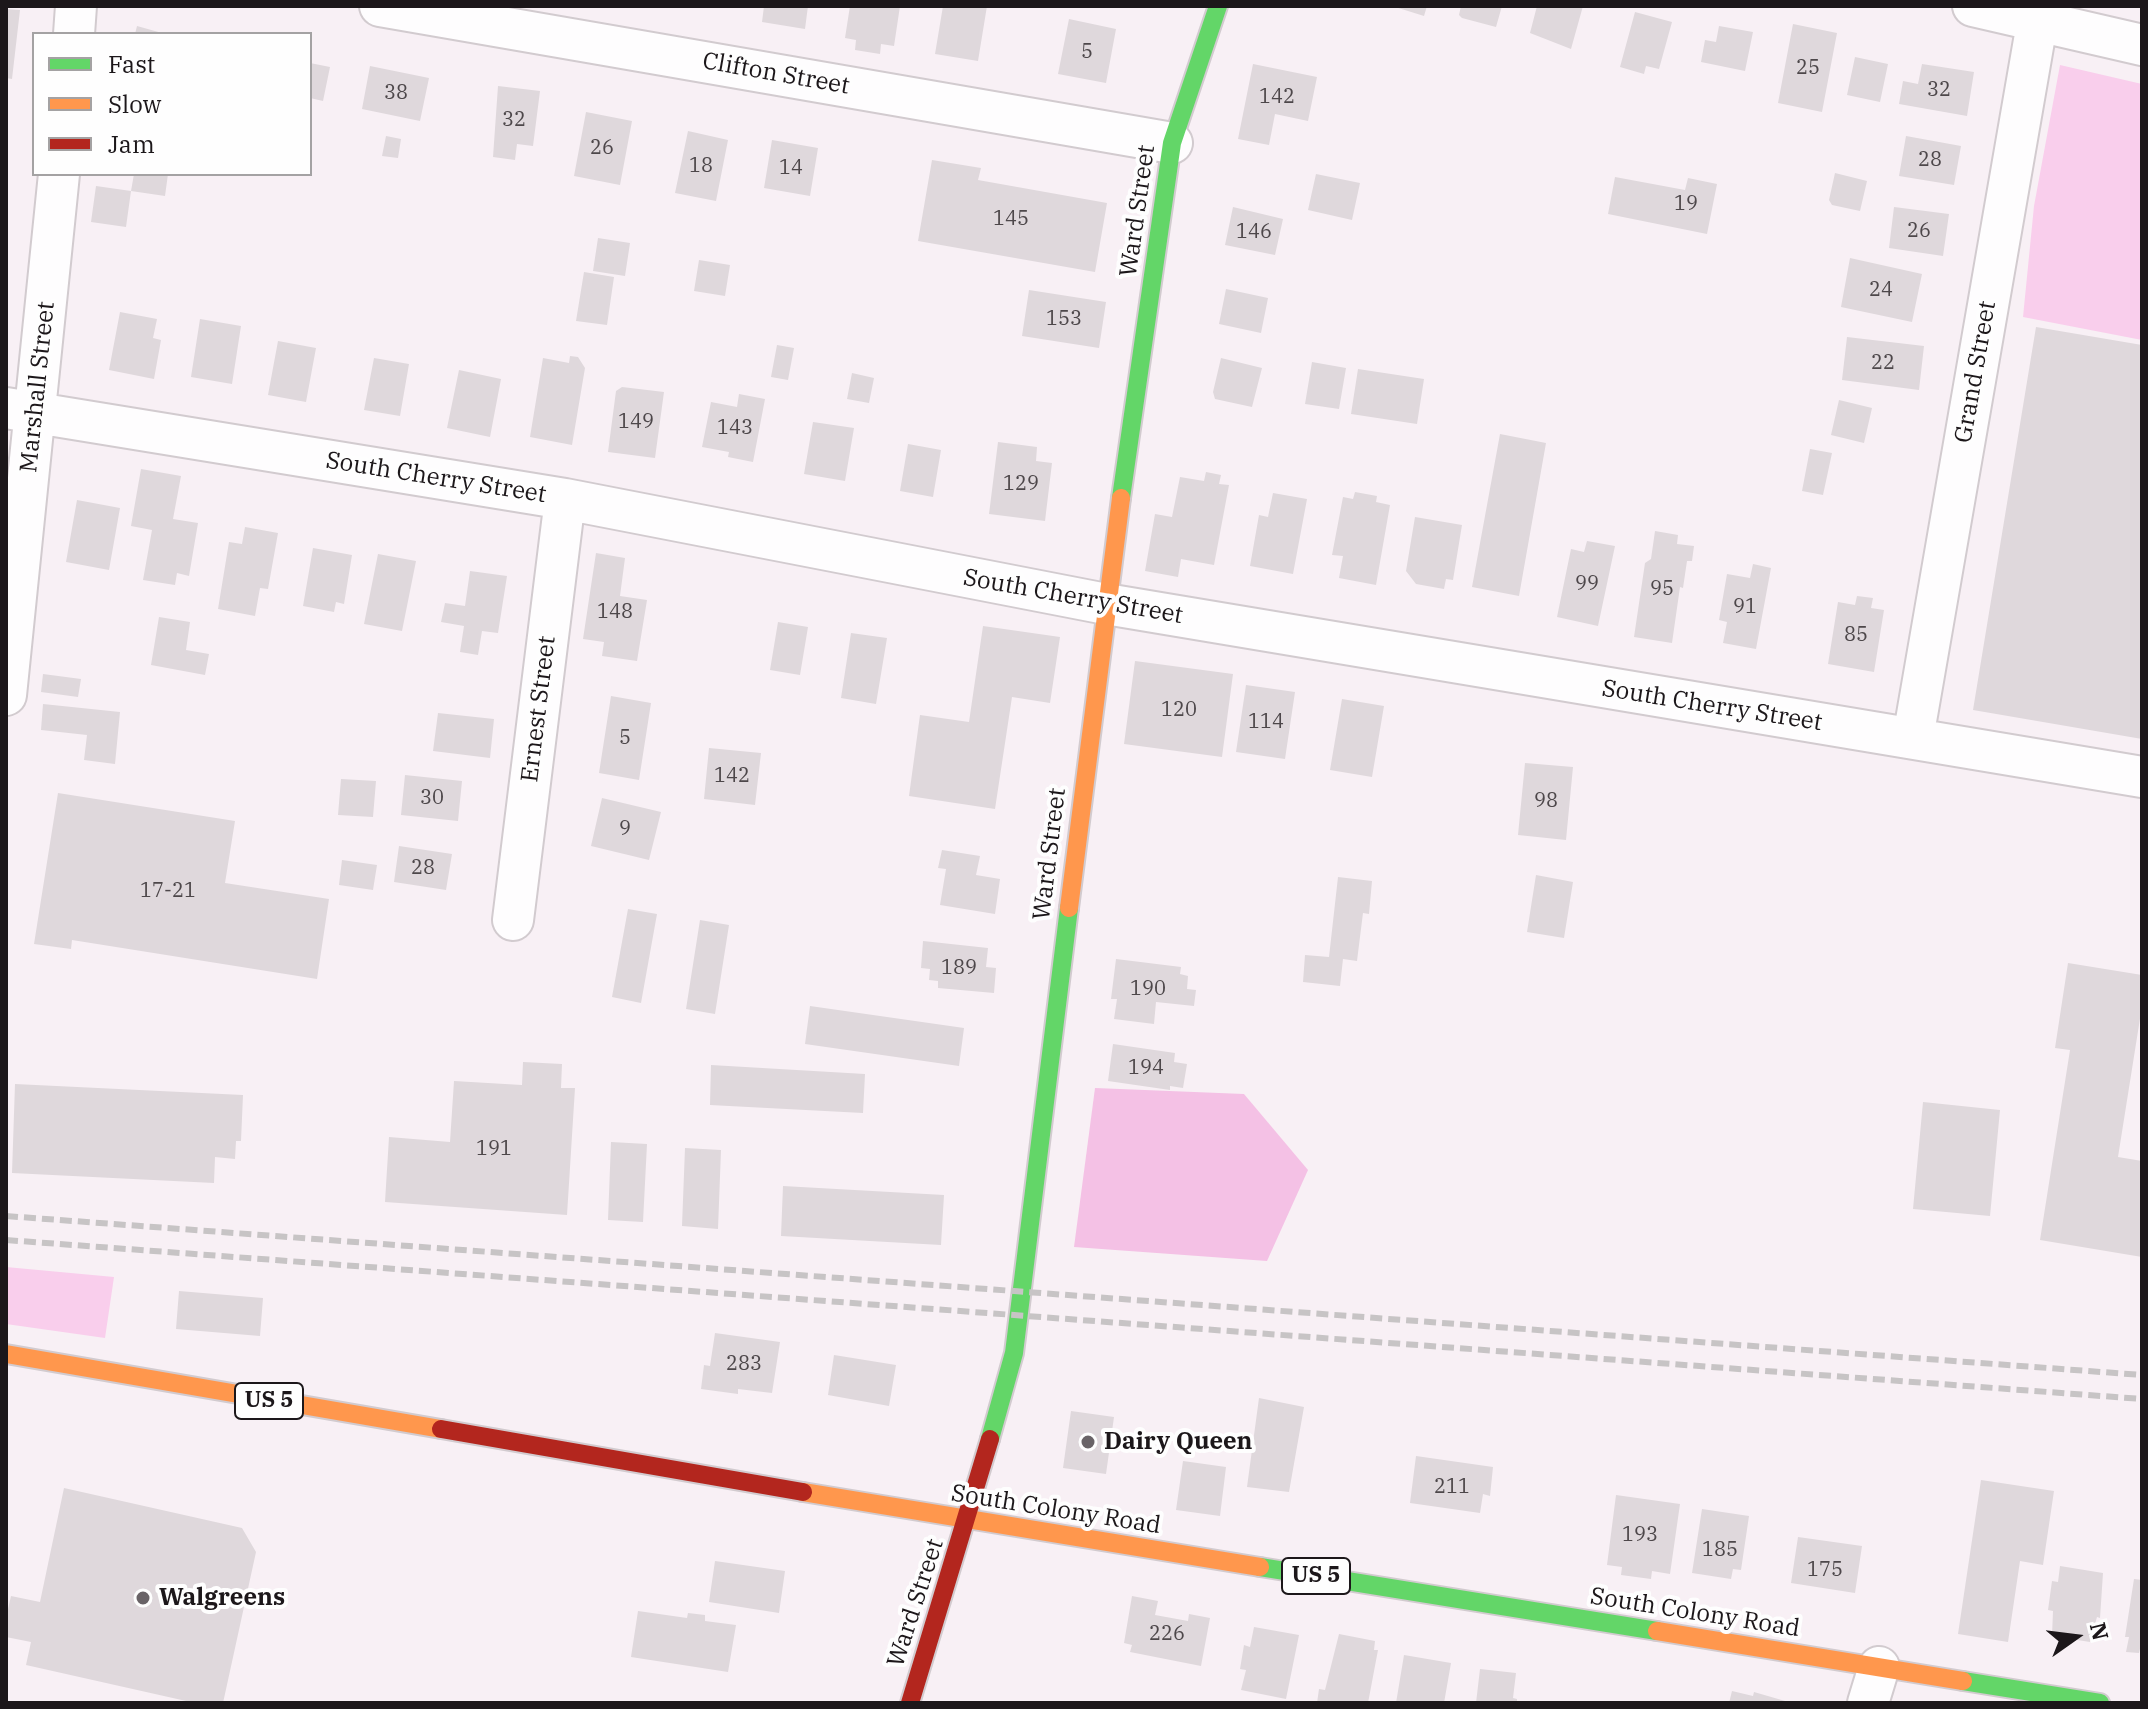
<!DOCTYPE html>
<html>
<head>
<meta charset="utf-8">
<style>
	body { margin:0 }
	#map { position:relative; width:2148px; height:1709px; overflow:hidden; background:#f8f0f5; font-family:"IBM Plex Serif",serif }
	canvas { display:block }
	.frame { position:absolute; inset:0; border:8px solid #1c171a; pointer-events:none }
	.legend { position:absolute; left:32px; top:32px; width:280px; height:144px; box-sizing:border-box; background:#fefefe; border:2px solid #a4a2a3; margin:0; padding:10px 14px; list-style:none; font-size:24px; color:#1c171a }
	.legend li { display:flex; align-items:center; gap:16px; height:40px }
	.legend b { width:40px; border:2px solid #a4a2a3 }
	.north { position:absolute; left:2036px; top:1597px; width:80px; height:80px; -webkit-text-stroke:6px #fefefe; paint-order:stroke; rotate:76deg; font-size:22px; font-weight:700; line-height:32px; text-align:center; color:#1c171a }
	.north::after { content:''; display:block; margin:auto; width:28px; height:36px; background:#1c171a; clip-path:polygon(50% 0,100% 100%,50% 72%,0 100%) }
</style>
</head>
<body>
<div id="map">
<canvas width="2148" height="1709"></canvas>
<div class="frame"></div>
<ul class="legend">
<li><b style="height:10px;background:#63d668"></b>Fast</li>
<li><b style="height:10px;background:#ff974d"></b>Slow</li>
<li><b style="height:10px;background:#b3261e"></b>Jam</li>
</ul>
<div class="north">N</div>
</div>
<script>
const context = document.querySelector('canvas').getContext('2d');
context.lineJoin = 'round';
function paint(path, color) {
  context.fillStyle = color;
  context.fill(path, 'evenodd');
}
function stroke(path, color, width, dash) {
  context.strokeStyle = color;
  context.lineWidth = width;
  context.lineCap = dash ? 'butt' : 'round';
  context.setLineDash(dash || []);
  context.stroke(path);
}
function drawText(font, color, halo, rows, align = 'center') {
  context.font = font + ' "IBM Plex Serif",serif';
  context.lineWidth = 8;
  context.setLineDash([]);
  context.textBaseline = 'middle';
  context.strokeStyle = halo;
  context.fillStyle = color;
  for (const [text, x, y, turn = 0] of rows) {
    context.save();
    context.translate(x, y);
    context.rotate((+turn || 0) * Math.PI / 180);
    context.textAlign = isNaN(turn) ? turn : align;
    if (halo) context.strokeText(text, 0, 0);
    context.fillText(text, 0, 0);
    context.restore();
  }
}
paint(new Path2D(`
	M2060,65L2142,84V340L2023,317L2034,206Z
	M6,1267L114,1277L105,1338L6,1324Z`), '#f9ceec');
paint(new Path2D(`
	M1095,1088L1244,1094L1308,1170L1267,1261L1074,1247Z`), '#f4c1e5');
paint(new Path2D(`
	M764,6H808L805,29L762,22Z
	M850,6H900L894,46L881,44L880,54L855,50L856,40L845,38Z
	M943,6H987L978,61L935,54Z
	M1392,6H1427L1424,16Z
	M1461,6H1502L1496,27L1462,18L1459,15Z
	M1537,6H1583L1571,49L1530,33Z
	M6,9L20,10L12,79L6,78Z
	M1635,12L1672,22L1659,69L1646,66L1644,74L1620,67Z
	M1069,19L1116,29L1106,83L1058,74Z
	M1793,24L1837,33L1822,112L1778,103Z
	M137,26L162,33V34H135Z
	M1719,26L1753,32L1745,71L1701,62L1705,40L1716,42Z
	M1855,57L1888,64L1880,102L1847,95Z
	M310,63L330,67L323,101L310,98Z
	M1253,64L1317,77L1308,121L1275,114L1269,145L1238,139Z
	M1922,64L1974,72L1967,116L1899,104L1903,81L1918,84Z
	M370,66L429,78L420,121L362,109Z
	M498,86L540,91L533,146L517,144L515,160L493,157Z
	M586,112L632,121L620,185L574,176Z
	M688,131L728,140L716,201L675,193Z
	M386,136L401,139L398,158L382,156Z
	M1906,136L1961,146L1954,185L1899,176Z
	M772,140L818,148L810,196L764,188Z
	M932,160L981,168L978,180L1107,203L1095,272L918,241Z
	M1835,173L1867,181L1860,211L1832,205L1829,200Z
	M134,174H168L165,196L131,191Z
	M1316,174L1360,183L1352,220L1308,210Z
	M1615,177L1685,190L1688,178L1717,184L1707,234L1608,214Z
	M96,186L131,191L126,227L91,222Z
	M1233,207L1283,219L1275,255L1225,245Z
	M1894,207L1949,214L1943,256L1889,248Z
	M598,238L630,243L625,276L593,271Z
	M1850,258L1922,274L1912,322L1841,307Z
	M699,260L730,265L725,296L694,291Z
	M584,272L614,277L607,325L576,321Z
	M1226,289L1268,298L1261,333L1219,324Z
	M1029,290L1106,302L1099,348L1022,336Z
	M120,312L157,319L153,338L161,340L154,379L109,370Z
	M200,319L241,326L232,384L191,377Z
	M2036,327L2142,345V739L1973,710Z
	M1847,337L1924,346L1919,390L1842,380Z
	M278,341L316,348L306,402L268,395Z
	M777,345L794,348L788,380L771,377Z
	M570,356L578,357L585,368L572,445L530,437L543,358L569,363Z
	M374,358L409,364L400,416L364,410Z
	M1221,358L1262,368L1252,407L1215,399L1213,392Z
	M1312,362L1346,368L1339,409L1305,404Z
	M1358,369L1424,379L1417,424L1351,414Z
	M459,370L501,379L490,437L447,428Z
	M852,373L874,378L869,403L847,399Z
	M622,387L664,392L655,458L608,452L616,391Z
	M739,394L765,399L753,462L728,457L729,452L702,447L711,402L737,407Z
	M1839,400L1872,408L1864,443L1831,435Z
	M813,422L854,428L845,481L804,474Z
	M1500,434L1546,443L1519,596L1472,587Z
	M998,442L1037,447L1036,461L1052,463L1045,521L989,514Z
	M908,444L941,450L933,497L900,491Z
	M1810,449L1832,453L1823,495L1802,491Z
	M141,469L181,476L173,519L198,523L189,576L177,573L175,585L143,580L152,530L131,526Z
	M1206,472L1221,475L1219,484L1229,485L1214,565L1181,559L1178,577L1145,571L1155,514L1172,517L1180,477L1204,481Z
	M1355,492L1377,496L1376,502L1390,505L1376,585L1339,578L1343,556L1332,555L1343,497L1353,499Z
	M1273,493L1307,499L1293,574L1250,566L1259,515L1268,517Z
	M77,500L120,508L109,570L66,562Z
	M1415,517L1462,525L1453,580L1446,579L1444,589L1416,584L1406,571Z
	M245,527L278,533L268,589L260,588L255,616L218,609L229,542L242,544Z
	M1655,531L1678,535L1677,544L1694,546L1692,561H1687L1683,588L1680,587L1672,643L1634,637L1645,563L1651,559Z
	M1587,541L1615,546L1598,626L1557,617L1571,549L1584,552Z
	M313,548L352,555L344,604L336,602L334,612L303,606Z
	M596,553L625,558L620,596L647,600L637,661L602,656L604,642L583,639Z
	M378,554L416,561L402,631L364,624Z
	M1753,564L1771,568L1756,649L1723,643L1727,622L1719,620L1727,574L1750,578Z
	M470,571L507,576L498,633L482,631L478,655L460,652L464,626L441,622L445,603L465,606Z
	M1857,596L1873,598L1871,608L1884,610L1874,672L1828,664L1838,602L1855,605Z
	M159,617L190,622L186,650L209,654L205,675L151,665Z
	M778,622L808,627L800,675L770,670Z
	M983,626L1060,637L1050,703L1012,697L995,809L909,796L920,715L969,722Z
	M851,633L887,638L876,704L841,698Z
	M1135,661L1233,674L1222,757L1124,744Z
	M43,674L81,679L78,697L41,692Z
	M1246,685L1295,692L1285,759L1236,752Z
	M611,696L651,703L639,780L599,773Z
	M1342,699L1384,706L1372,777L1330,770Z
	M43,704L120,712L115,764L84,760L87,735L41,730Z
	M438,713L494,719L490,758L433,751Z
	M709,748L761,753L755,805L704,799Z
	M1525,763L1573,767L1566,840L1518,835Z
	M405,775L462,781L458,821L401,815Z
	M341,779L376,781L373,817L338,815Z
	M58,793L235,821L225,883L329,899L317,979L72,940L71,949L34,944Z
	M602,798L661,812L649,860L591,846Z
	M399,846L452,854L446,890L394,882Z
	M942,850L980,856L976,875L1000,879L995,914L940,905L946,869L938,868Z
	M342,860L377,865L373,890L339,885Z
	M1536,875L1573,882L1564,938L1527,932Z
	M1338,877L1372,881L1369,914L1363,913L1357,961L1343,959L1340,986L1303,982L1305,955L1329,957Z
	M628,909L657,914L641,1003L612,997Z
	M700,920L729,925L715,1014L686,1009Z
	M923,941L988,948L986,967L996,968L994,993L938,988V981L929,980L930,969L921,968Z
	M1116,959L1181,967L1180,974L1188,976L1187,989L1196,990L1194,1006L1156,1002L1154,1024L1114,1019L1117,999H1111Z
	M2068,963L2142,975V1006L2118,1157L2142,1161V1257L2040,1240L2070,1050L2055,1048Z
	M810,1006L964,1028L959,1066L805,1044Z
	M1113,1044L1175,1053L1174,1062L1187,1064L1183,1088L1170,1086V1090L1108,1081Z
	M523,1062L562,1064L561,1088H575L567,1215L385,1202L389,1137L450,1142L454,1081L522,1085Z
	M711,1065L865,1074L863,1113L710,1105Z
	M15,1084L243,1095L241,1141H236L235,1159L215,1157L214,1183L12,1173Z
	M1923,1102L2000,1110L1990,1216L1913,1209Z
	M611,1142L647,1144L643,1222L608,1220Z
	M685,1148L721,1150L718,1229L682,1226Z
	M783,1186L944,1195L941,1245L781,1236Z
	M179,1291L263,1298L260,1336L176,1329Z
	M715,1333L780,1342L772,1393L738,1389V1394L701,1389L704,1365L710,1366Z
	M834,1355L896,1365L889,1406L828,1395Z
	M1259,1398L1304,1407L1289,1492L1247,1487Z
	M1071,1411L1114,1417L1106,1474L1063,1468Z
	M1416,1456L1493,1467L1490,1496L1483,1494L1480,1513L1410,1503Z
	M1183,1461L1226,1467L1220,1516L1176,1510Z
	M1981,1480L2054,1491L2043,1565L2020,1561L2008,1642L1958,1634Z
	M64,1488L242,1528L256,1552L223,1703H195L26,1665L31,1642L6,1637V1618L11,1596L40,1602Z
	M1616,1495L1680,1504L1670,1574L1652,1571L1651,1579L1621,1575L1622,1567L1607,1565Z
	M1702,1509L1749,1516L1741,1570L1733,1569L1731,1579L1692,1573Z
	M1798,1537L1862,1546L1855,1593L1791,1583Z
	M715,1561L785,1571L779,1613L709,1602Z
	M2060,1566L2103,1573L2100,1618L2097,1617L2090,1642L2052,1636L2053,1611L2048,1610L2052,1581L2058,1582Z
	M2134,1579L2142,1580V1640L2139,1653L2126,1652L2129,1637H2125Z
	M1132,1596L1158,1601L1155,1615L1188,1621L1189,1614L1210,1618L1201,1666L1130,1652L1132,1645L1124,1643Z
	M638,1611L687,1618L688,1613L705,1615V1621L736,1625L728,1672L631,1657Z
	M1254,1627L1299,1635L1286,1699L1241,1690L1246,1670L1240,1669L1244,1645L1250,1647Z
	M1339,1634L1375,1641L1374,1650H1378L1368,1703H1317L1319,1689L1325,1690Z
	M1404,1655L1451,1663L1444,1703H1396Z
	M1480,1669L1516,1673L1513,1698L1517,1699V1703H1476Z
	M1732,1691L1753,1696L1754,1692L1792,1703H1729Z`), '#dfd8dc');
const street = new Path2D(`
	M380,6L1172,143
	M1973,6L2142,45
	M74,34L76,6
	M6,408L565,499L1106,604L2142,777
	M6,695L59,174
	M1913,738L2040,6
	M513,920L565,499
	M1868,1703L1879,1667`);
const fast = new Path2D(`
	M1121,498L1172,143L1218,6
	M990,1439L1014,1353L1069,908
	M1260,1567L1657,1631
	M1963,1681L2100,1703`);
const slow = new Path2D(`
	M1069,908L1121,498
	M6,1354L441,1429
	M803,1492L1260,1567
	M1657,1631L1963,1681`);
const jam = new Path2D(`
	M441,1429L803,1492
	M910,1703L990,1439`);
stroke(street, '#d2cbcf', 44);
stroke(fast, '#d2cbcf', 22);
stroke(slow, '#d2cbcf', 22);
stroke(jam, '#d2cbcf', 22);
stroke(street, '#fefdfe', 40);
stroke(fast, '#63d668', 18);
stroke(slow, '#ff974d', 18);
stroke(jam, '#b3261e', 18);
stroke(new Path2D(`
	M6,1216L2142,1375
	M6,1240L2142,1399`), '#c7c4c5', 6, [12, 6]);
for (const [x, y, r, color] of [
	[1088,1442,8,"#696367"],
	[143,1598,8,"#696367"]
]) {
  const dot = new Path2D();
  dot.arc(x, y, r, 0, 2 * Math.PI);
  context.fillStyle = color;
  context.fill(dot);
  stroke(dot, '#fefefe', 3);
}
drawText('20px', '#4d474a', null, [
	["5",1087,52],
	["25",1808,68],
	["32",1939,90],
	["38",396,93],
	["142",1277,97],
	["32",514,120],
	["26",602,148],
	["28",1930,160],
	["18",701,166],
	["14",791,168],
	["19",1686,204],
	["145",1011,219],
	["26",1919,231],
	["146",1254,232],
	["24",1881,290],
	["153",1064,319],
	["22",1883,363],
	["149",636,422],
	["143",735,428],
	["129",1021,484],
	["99",1587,584],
	["95",1662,589],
	["91",1745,607],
	["148",615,612],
	["85",1856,635],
	["120",1179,710],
	["114",1266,722],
	["5",625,738],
	["142",732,776],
	["30",432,798],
	["98",1546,801],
	["9",625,829],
	["28",423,868],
	["17-21",168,891],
	["189",959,968],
	["190",1148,989],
	["194",1146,1068],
	["191",494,1149],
	["283",744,1364],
	["211",1452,1487],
	["193",1640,1535],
	["185",1720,1550],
	["175",1825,1570],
	["226",1167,1634]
]);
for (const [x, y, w] of [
	[269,1401,68],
	[1316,1576,68]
]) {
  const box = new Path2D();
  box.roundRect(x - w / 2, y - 18, w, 36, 6);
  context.fillStyle = '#fefefe';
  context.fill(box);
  stroke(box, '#1c171a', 2);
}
drawText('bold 22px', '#1c171a', null, [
	["US 5",269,1401],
	["US 5",1316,1576]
]);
drawText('24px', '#1c171a', '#fefefe', [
	["Clifton Street",776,74,10],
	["Ward Street",1138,211,-82],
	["Grand Street",1976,372,-80],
	["Marshall Street",38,387,-84],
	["South Cherry Street",436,478,9],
	["South Cherry Street",1073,597,10],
	["South Cherry Street",1712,706,9],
	["Ernest Street",539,709,-83],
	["Ward Street",1050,854,-83],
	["South Colony Road",1056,1510,9],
	["Ward Street",916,1603,-72],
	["South Colony Road",1695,1613,9]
]);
drawText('bold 24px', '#1c171a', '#fefefe', [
	["Dairy Queen",1104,1442],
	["Walgreens",159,1598]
], 'left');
</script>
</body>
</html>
